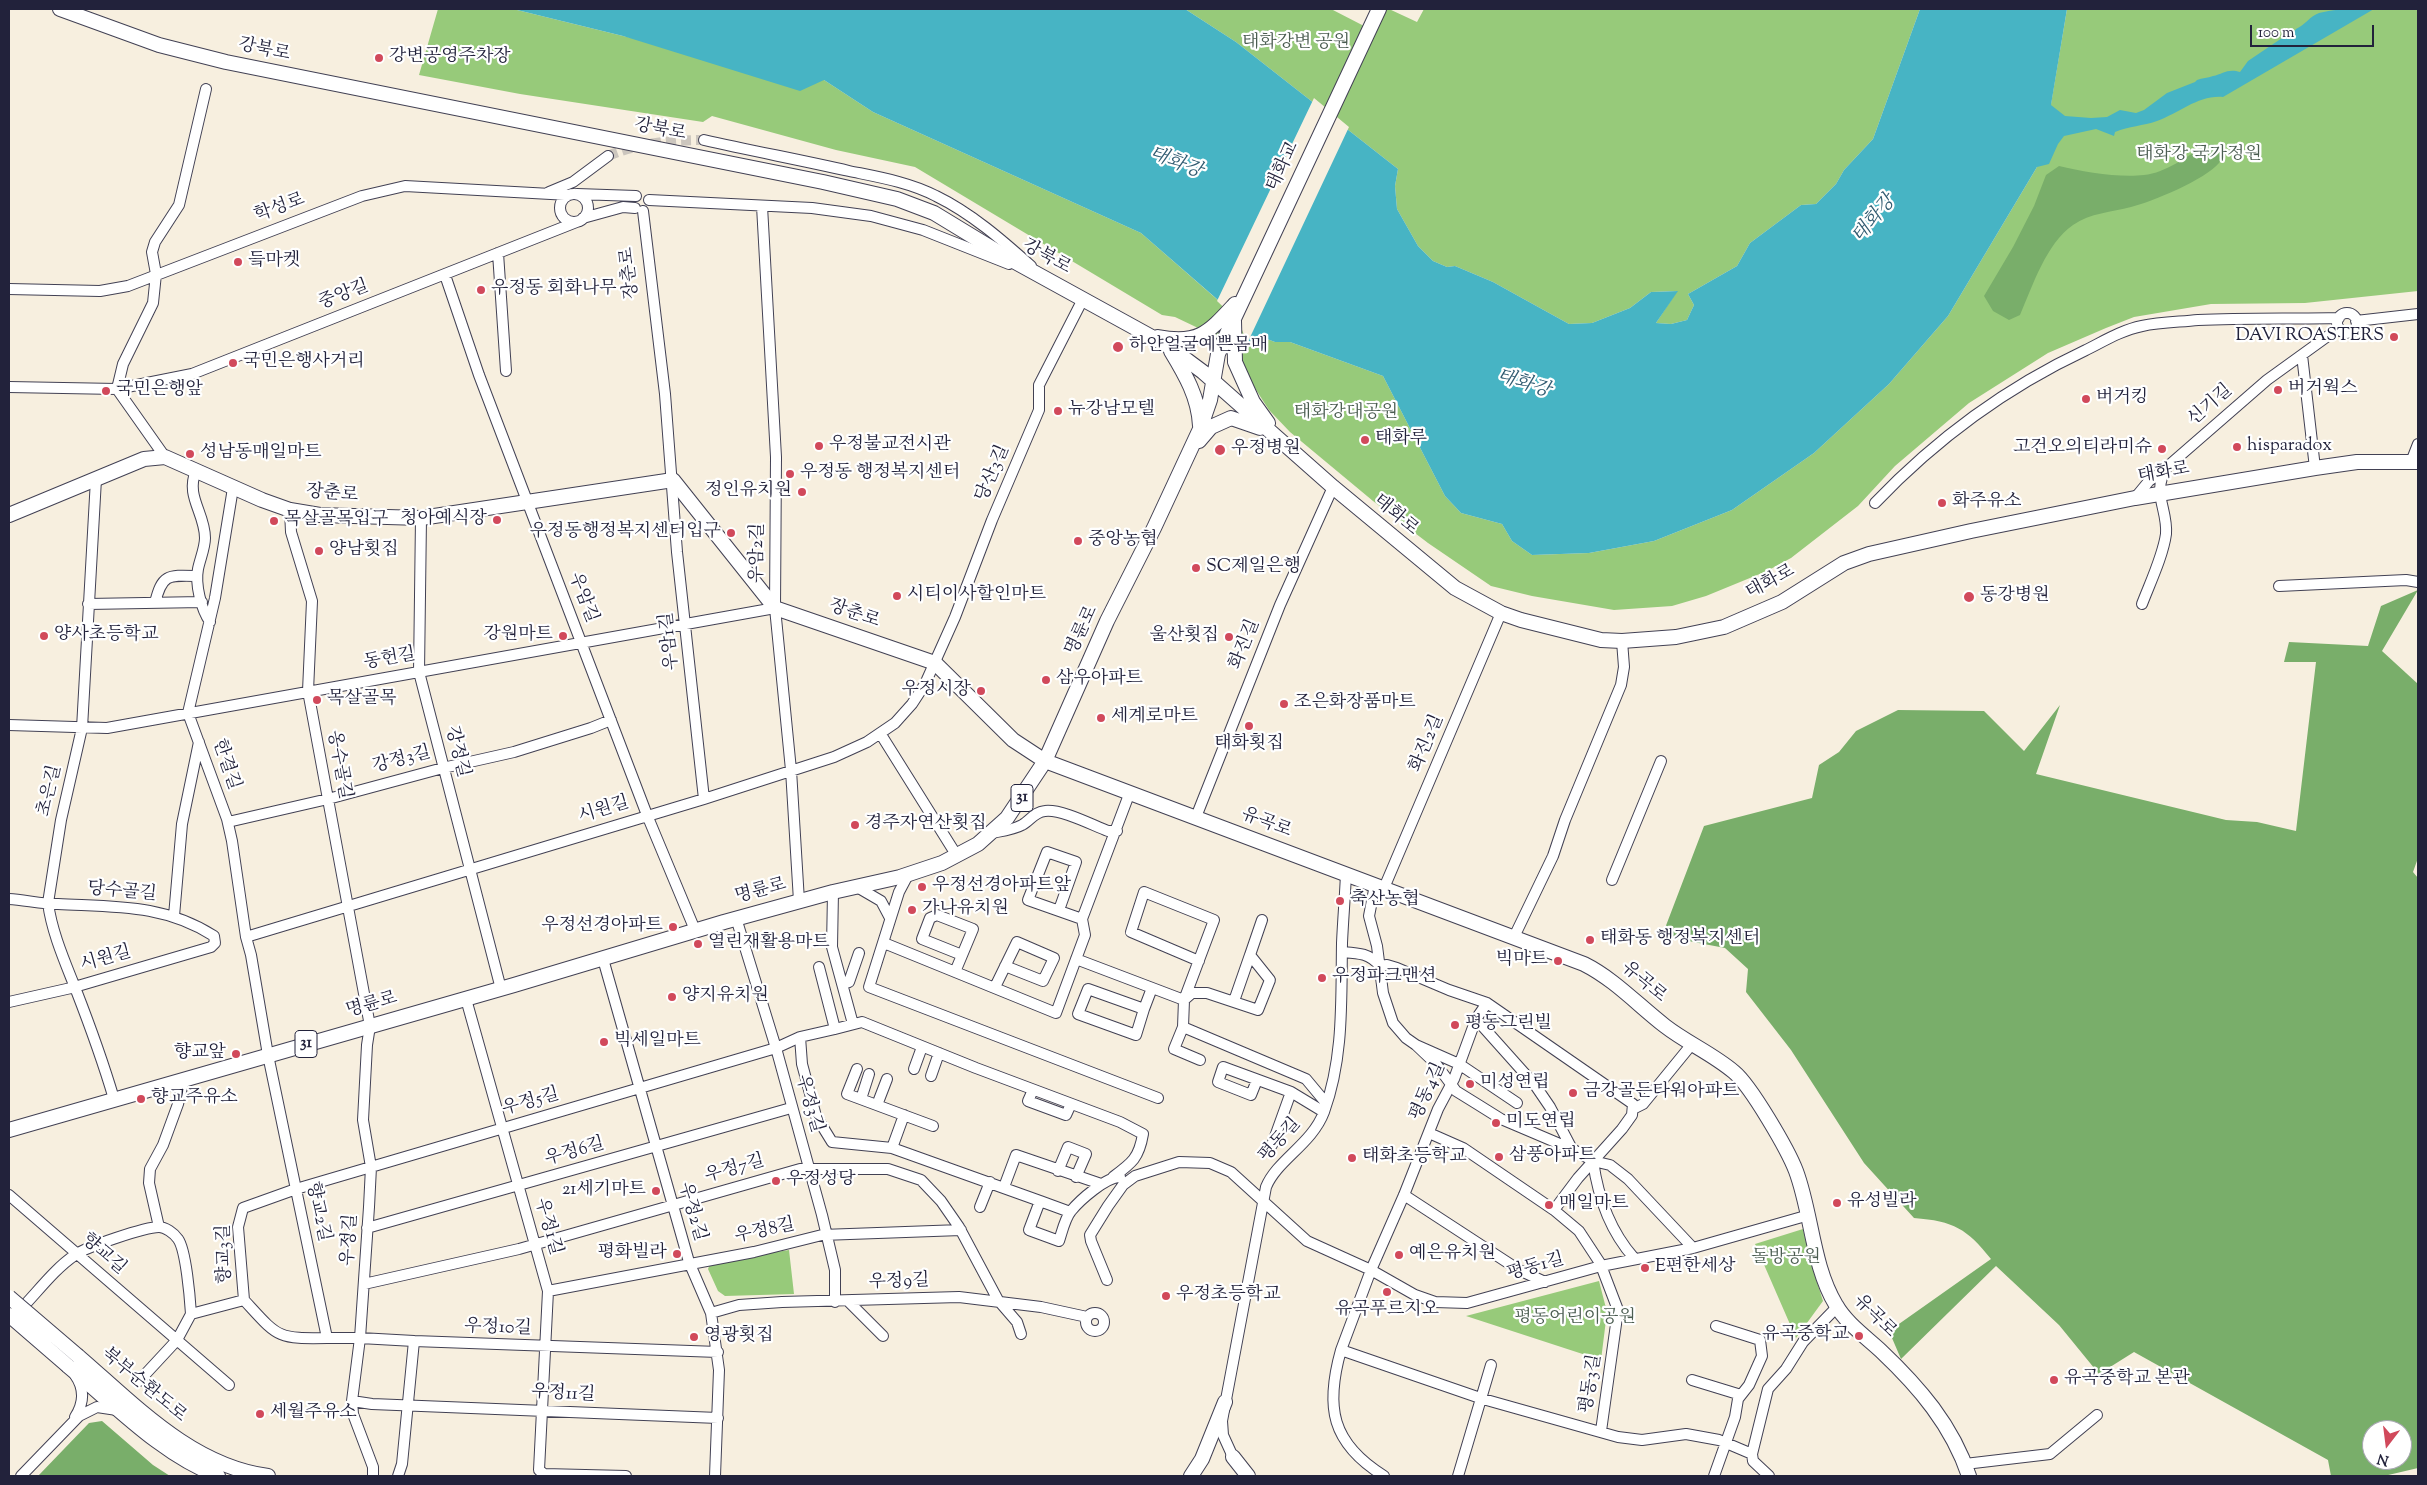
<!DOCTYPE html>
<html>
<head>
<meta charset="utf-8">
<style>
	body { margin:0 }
	#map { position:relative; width:2427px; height:1485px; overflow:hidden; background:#f7efdf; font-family:"Sorts Mill Goudy",serif }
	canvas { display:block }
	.frame { position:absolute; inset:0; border:10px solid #22223b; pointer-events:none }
	.north { position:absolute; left:2362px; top:1420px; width:50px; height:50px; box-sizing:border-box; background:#fff; border:1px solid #a7a7b1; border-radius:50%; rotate:195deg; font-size:14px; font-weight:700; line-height:20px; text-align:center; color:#22223b }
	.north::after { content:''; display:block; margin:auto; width:18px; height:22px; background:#d1495b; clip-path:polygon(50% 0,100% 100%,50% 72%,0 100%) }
	.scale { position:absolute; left:2250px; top:25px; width:124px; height:22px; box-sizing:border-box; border:2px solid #22223b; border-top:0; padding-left:6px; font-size:15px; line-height:18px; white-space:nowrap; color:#22223b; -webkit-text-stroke:4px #fff; paint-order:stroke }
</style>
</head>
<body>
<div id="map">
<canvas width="2427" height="1485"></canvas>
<div class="frame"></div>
<div class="north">N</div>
<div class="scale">100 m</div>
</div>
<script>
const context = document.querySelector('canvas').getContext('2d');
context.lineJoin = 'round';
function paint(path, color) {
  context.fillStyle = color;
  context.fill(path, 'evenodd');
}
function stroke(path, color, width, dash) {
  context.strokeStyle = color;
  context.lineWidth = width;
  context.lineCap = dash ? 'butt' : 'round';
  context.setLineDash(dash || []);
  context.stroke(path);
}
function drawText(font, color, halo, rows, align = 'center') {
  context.font = font + ' "Sorts Mill Goudy","Noto Serif KR",serif';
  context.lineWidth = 4.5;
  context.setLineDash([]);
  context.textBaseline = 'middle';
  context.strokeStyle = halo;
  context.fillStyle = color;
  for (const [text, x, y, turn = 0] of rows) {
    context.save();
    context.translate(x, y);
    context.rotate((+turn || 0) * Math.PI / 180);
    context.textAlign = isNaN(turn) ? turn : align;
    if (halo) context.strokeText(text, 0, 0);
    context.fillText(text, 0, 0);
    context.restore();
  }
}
paint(new Path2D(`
	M438,9H513L623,36L824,80L873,112L1141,233L1259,336L1275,342H1290L1383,376L1445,496L1461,513L1502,524L1512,541L1532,555L1589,553L1654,541L1732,510L1814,453L1889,384L1948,316L2037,167L2050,110L2067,9H2418V291L2305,303L2211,304L2134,317L2106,328L2048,353L1969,403L1895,466L1858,506L1791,558L1767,571L1706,596L1672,606L1614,610L1532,596L1491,586L1428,543L1373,501L1290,432L1269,410L1240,365L1196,327L1175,317L1162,315L915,167L836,150L712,116L703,122L520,94L419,75Z
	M1185,9H1331L1364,26L1373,9H1389L1417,22L1424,9H1920L1873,139L1844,170L1836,184L1816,204L1801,205L1750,243L1737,266L1688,294L1694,305L1687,320L1671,324L1656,323L1677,291L1651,292L1630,308L1592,323L1569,324L1493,282L1455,266L1447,267L1433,261L1418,246L1397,209L1395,186L1398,169L1236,42Z
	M1803,1229L1810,1260L1823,1301L1796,1338L1755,1244Z
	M789,1250L794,1294L725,1296L718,1291L708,1269L711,1262Z
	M1599,1281L1607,1312L1601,1360L1466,1316Z`), '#97ca7a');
paint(new Path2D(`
	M2213,144L2223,152C2222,156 2221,160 2219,163C2206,179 2152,202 2131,207C2112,212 2090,213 2073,225C2046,244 2033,285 2020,315L2009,320L1993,311L1984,296L2013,247L2034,206L2046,175L2059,166C2083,172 2120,178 2144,175C2166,173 2187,156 2206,145Z
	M2418,590L2382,651L2418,684V858L2413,872L2418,878V1468L2384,1476H2331L2328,1460L2134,1352L2099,1374L2059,1325L1996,1266L1901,1359L1889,1331L1991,1259C1967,1229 1954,1221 1914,1218L1864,1163L1791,1050L1746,992L1748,969L1725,948L1662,936L1704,826L1812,798L1819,765L1839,752L1856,731L1898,710L1984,711L2024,751L2060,705L2036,774L2226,820L2257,822L2296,831L2316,662H2284L2289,642L2368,646L2381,606ZM2372,1430H2402V1460H2372Z
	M102,1421L153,1465L170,1476H38L89,1423Z`), '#79ae6a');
paint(new Path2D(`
	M513,9H1185L1236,42L1398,169L1395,186L1397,209L1418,246L1433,261L1447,267L1455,266L1493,282L1569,324L1592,323L1630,308L1651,292L1678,291L1656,323L1671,324L1687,320L1694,305L1688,294L1737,266L1750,243L1801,205L1816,204L1836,184L1844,170L1873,139L1920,9H2067L2051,105L2065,116L2091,118L2107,117L2120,110L2136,113L2144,110L2167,93L2195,82L2197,80C2202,78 2208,78 2213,76C2223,74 2228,68 2240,72L2248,61L2288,34L2293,33L2296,29C2305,25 2310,16 2319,13C2337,8 2355,9 2374,9L2223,97C2198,95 2180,113 2157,121C2143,126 2129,126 2115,132L2114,136L2096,129L2064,136L2058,144L2049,164L2037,167L1948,316L1889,384L1814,453L1732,510L1654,541L1589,553L1532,555L1512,541L1502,524L1461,513L1445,496L1383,376L1290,342H1275L1259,336L1242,346L1246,335L1241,320L1141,233L873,112L824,80L800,91L623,36Z`), '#47b4c4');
paint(new Path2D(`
	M1314,98L1349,127L1245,348L1241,349L1239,346L1244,335L1239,322L1217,301Z`), '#f7efdf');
stroke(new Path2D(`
	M608,156C638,143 671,140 704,140`), '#ccc6be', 10, [10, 5]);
const minor = new Path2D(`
	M704,140C752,151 801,160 849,171C878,177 909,182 936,196C971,213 1002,240 1031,266
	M549,192L573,182L608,156
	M577,194L636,196
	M560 208a14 14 0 1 1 28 0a14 14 0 1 1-28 0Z
	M649,200L812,208L871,216L923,230L1009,264
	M762,206L776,457L775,608L791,770L799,901
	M643,211L665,394L677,552L704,799
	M583,218L623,207L635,208
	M498,253L506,371
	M445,275L479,375L647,815L695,930
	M9,289L100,291L128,286L362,196L405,186L569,195
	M2337 323a10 10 0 1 1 20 0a10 10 0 1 1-20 0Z
	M2356,321L2418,314
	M2302,355L2315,468
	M9,387L117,389L192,374L579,221
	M165,457L117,389L123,364L153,303L156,274L152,252L155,242L179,205L206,89
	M2411,462L2418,444
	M196,471C185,496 205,513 205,538C205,548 200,559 198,569C195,584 201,609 210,622
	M96,479L82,728L61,820L48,903C52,933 65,962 76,990C90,1026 103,1062 114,1099
	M233,488L215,598L188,713L227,819L232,841L246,937L251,955L268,1055L327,1338C276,1339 278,1337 244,1300
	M2135,498L2149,481L2165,470
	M1875,503C1937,438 2005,388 2086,350C2104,341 2122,330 2142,326C2160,322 2180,322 2198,320C2245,318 2292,319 2339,318
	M290,510L291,532L312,601L308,691L370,1026L367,1045L363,1120L371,1167L369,1207L360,1338L352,1401L372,1404L718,1418
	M421,518L419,672L501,989
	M2279,586L2406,580L2418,582
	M155,603C162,574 168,575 197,576
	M88,604L202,602
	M2142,604C2150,583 2163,556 2166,534C2168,509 2151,493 2167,467L2267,380L2339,328
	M9,725L107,728L775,608
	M880,733L957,856
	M1196,817L1280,605L1333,487
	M228,822L328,799L443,768L514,752L591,728L611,720
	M991,833C1002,831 1013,830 1022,825C1030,821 1034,812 1045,811C1062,809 1092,825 1108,831H1117
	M908,875L899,892L869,987L1158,1098
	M1612,880L1661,761
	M1375,885L1369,916L1377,946L1383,993L1393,1023L1406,1038L1416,1045L1459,1064L1517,1103
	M857,887L881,901L890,918
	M1384,888L1501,613
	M833,892L832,947L853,1024
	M9,899C25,900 42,904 58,904C115,907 164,904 214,936L215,943L211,947L71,988L9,1002
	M1059,910L1076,862L1047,852L1028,900L1082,919
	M174,916L182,824L199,742
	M736,918L776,1048L822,1215L835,1270V1302
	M246,937L704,799L834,757L867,742L895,723L912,704L925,684L955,617L992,520L1039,410V385L1083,299
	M1514,937L1553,856L1565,820L1621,685L1624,667L1622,641
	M884,943L1056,1013L1085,935L1082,919L1130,792
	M1342,952C1358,953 1369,953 1380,966L1387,965L1397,968L1449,990L1487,1003L1633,1104L1632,1115L1622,1129L1578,1178L1554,1210
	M1250,955L1262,920
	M603,959L689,1262L711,1313L719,1370L715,1476
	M1076,959L1184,1000L1192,993H1207L1258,1010L1270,980L1250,955L1234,1001
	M1199,961L1131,932L1144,892L1214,920L1184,1000L1183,1027L1306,1079L1326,1103
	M819,967L835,1029L800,1037L802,1064L816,1116L832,1142L892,1148L1040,1201
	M955,972L973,929L937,915L930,918L922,939L962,955
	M843,984L849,982L859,953
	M995,987L1017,942L1054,958L1043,981L1005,966
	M466,999L548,1291L539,1470L544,1474L626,1476
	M1487,1003L1476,1019L1454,1079L1438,1109L1404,1195L1371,1270L1341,1350L1483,1399L1618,1437L1642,1440L1686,1434L1719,1440L1752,1454L1753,1461L1769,1476
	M1144,1009L1136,1035L1078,1014L1088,989L1144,1009L1152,988
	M1476,1019L1535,1085L1550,1107L1572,1149
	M1183,1027L1174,1049L1200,1060
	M835,1029L862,1022L976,1068L1120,1122L1143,1134C1139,1158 1132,1163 1113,1177
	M1416,1045L1436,1064L1456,1091L1477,1104L1501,1119L1574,1150L1593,1161L1610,1165L1628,1179L1693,1248
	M857,1069L847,1094L933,1126
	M914,1069L922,1047
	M931,1076L939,1053
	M1257,1080L1251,1095L1218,1082L1223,1067L1291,1092L1324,1112
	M1033,1090L1028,1101L1066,1115L1071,1104
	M861,1099L869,1074
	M877,1105L887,1079
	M1633,1109L1643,1104L1692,1044
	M1429,1133L1463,1148L1554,1210L1579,1231L1600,1263L1618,1310L1601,1431
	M1272,1145L1291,1092
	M892,1148L904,1115
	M1593,1161C1598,1197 1610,1231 1634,1258
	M1058,1171L1068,1147L1086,1154L1076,1177
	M1004,1187L1016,1155L1101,1184
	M9,1195L229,1385
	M1404,1195L1519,1270L1545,1282
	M980,1207L990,1182
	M1070,1212L1040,1201L1029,1230L1059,1241C1062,1232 1065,1218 1071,1211C1080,1200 1106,1177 1120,1177
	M159,1227L149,1183L150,1169L163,1145L178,1104L184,1079
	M367,1228L791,1108
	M1107,1280L1091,1241L1090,1235L1108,1206L1123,1185L1135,1176L1179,1162L1210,1163L1231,1172L1307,1241L1371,1270L1415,1295L1435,1302L1467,1303L1601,1266L1693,1248L1809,1215
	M364,1284L519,1249L800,1169H888L921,1180L941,1201L959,1227L998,1300L1017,1322L1021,1334
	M548,1291L754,1252L822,1235L961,1230
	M848,1301L883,1336
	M18,1312C37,1293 53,1270 75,1255C86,1247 145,1227 159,1227C165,1227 174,1233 178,1239C186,1250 190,1298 191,1314
	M1086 1322a9 9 0 1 1 18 0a9 9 0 1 1-18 0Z
	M711,1313L739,1305L782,1302L959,1297L1041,1307L1087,1317
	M191,1314L244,1300L238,1227L243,1208L296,1189L776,1048L800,1037
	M327,1338H360L414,1341
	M1341,1350C1325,1407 1331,1443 1384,1476
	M75,1375C85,1389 84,1403 75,1417
	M1692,1380L1741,1395
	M139,1381L177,1340L191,1314
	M352,1401L353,1414L373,1467V1476
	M1752,1454L1768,1389L1786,1369L1803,1342L1837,1307
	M1233,1457L1223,1435L1222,1421L1266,1187C1277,1160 1312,1144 1324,1112C1344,1057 1341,1000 1342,943C1343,920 1345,897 1346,874
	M1965,1464L2050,1454L2097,1415
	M21,1476L79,1416L97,1407L117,1410
	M398,1476L402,1464L414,1341L718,1352
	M1458,1476L1491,1365
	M1714,1476L1735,1417L1738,1399L1749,1385L1762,1356L1760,1340L1716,1326`);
const major = new Path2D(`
	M60,9L159,45L226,62L823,182L897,199L934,213L1008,258L1168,346L1203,372L1333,487L1455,588L1501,613L1521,620L1601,640L1622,641L1676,637L1724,627L1782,602L1844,563L1869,554L1971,531L2135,498L2315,468L2357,462H2418
	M1234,321L1235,362L1253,402L1268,423
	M1158,337C1199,345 1209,332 1235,304
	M1171,351C1185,374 1199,398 1200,426
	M1199,441L1211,427L1231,418L1260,428
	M9,515L144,459L165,457L262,500L290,510L320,515L421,518L673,480L775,608L935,663L1013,740L1045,761L1584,964C1614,979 1638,1005 1665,1026C1687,1043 1713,1054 1734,1072C1751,1086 1788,1150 1796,1171C1812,1214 1812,1265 1836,1305C1846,1323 1866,1337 1881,1351C1919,1387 1952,1425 1969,1476
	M9,1130L514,985L724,922L833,892L900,877L942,863L978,844L1007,818L1045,761L1107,621L1154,528L1200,429L1210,400L1218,354L1223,342L1379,9
	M78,1356C134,1404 191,1466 268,1476
	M68,1366C115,1405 161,1454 218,1476
	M1233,1457L1248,1476
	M1191,1476L1202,1459L1225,1402`);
stroke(minor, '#424154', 12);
stroke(major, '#424154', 16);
stroke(minor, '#fff', 10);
stroke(major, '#fff', 14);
const majorBridge = new Path2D(`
	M9,1297L78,1356
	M9,1315L68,1366`);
stroke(majorBridge, '#424154', 16, []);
stroke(majorBridge, '#fff', 14);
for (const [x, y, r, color] of [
	[379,58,5,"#d1495b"],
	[238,262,5,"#d1495b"],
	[481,290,5,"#d1495b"],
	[2394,337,5,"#d1495b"],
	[1118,347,6,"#d1495b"],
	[233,363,5,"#d1495b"],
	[2278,390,5,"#d1495b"],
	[106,391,5,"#d1495b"],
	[2086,399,5,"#d1495b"],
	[1058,411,5,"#d1495b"],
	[1365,440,5,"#d1495b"],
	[819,446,5,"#d1495b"],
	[2237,447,5,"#d1495b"],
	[2162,449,5,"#d1495b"],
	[1220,450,6,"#d1495b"],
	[190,454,5,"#d1495b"],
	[790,474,5,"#d1495b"],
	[802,492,5,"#d1495b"],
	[1942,503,5,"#d1495b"],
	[497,520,5,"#d1495b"],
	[274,521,5,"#d1495b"],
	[731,533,5,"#d1495b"],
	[1078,541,5,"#d1495b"],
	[319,551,5,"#d1495b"],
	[1196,568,5,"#d1495b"],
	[897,596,5,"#d1495b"],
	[1969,597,6,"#d1495b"],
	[44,636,5,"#d1495b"],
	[563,636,5,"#d1495b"],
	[1229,637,5,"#d1495b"],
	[1046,680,5,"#d1495b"],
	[981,691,5,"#d1495b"],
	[317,700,5,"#d1495b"],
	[1284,704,5,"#d1495b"],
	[1101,718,5,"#d1495b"],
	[1249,726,5,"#d1495b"],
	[855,825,5,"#d1495b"],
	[922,887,5,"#d1495b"],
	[1340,901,5,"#d1495b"],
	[912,910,5,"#d1495b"],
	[673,927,5,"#d1495b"],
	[1590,940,5,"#d1495b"],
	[698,944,5,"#d1495b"],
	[1558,961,5,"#d1495b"],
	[1322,978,5,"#d1495b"],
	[672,997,5,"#d1495b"],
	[1455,1025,5,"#d1495b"],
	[604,1042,5,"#d1495b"],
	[236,1054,5,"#d1495b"],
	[1470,1084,5,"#d1495b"],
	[1573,1093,5,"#d1495b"],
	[141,1099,5,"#d1495b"],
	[1496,1123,5,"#d1495b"],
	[1499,1157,5,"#d1495b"],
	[1352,1158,5,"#d1495b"],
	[776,1181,5,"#d1495b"],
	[656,1191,5,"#d1495b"],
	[1837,1203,5,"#d1495b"],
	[1549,1205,5,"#d1495b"],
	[677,1254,5,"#d1495b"],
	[1399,1255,5,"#d1495b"],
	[1645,1268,5,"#d1495b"],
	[1387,1292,5,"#d1495b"],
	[1166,1296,5,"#d1495b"],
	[1859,1336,5,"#d1495b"],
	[694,1337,5,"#d1495b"],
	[2054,1380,5,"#d1495b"],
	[260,1414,5,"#d1495b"]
]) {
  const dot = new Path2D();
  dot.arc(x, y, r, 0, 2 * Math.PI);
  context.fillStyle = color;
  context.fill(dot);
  stroke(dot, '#fff', 2);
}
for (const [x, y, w] of [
	[1022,798,22],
	[306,1044,22]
]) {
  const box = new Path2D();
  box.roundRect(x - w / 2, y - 13.5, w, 27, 4);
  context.fillStyle = '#fff';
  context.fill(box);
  stroke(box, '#22223b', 1);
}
drawText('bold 16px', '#22223b', null, [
	["31",1022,798],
	["31",306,1044]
]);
drawText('18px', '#4b5d51', '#fff', [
	["태화강변 공원",1296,44],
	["태화강 국가정원",2199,156],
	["태화강대공원",1346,414],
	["돌방공원",1786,1259],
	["평동어린이공원",1575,1319]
]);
drawText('18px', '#22223b', '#fff', [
	["강북로",264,51,12],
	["강북로",660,131,11],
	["태화교",1284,167,-65],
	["학성로",280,209,-20],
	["강북로",1046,258,29],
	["장춘로",631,273,-96],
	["중앙길",344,296,-21],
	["신기길",2211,406,-41],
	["당산3길",994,474,-67],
	["태화로",2164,474,-10],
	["장춘로",332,495,5],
	["태화로",1395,516,40],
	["우암2길",759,553,-89],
	["태화로",1771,583,-28],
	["우암길",582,598,69],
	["장춘로",854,615,19],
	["명륜로",1083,631,-65],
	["우암1길",671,641,-96],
	["화진길",1246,645,-68],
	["동헌길",390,660,-10],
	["화진2길",1428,744,-67],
	["강정길",456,752,76],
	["강정3길",402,761,-15],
	["한결길",225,765,71],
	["옹수골길",338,765,80],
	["초은길",51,791,-77],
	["시원길",604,811,-17],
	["유곡로",1266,824,21],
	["명륜로",761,892,-15],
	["당수골길",122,893,5],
	["시원길",106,960,-16],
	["유곡로",1643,983,40],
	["명륜로",372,1006,-16],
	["평동4길",1429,1092,-66],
	["우정5길",531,1103,-16],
	["우정3길",808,1104,74],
	["평동길",1281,1141,-48],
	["우정6길",575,1153,-16],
	["우정7길",735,1170,-16],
	["향교2길",317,1212,78],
	["우정2길",691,1212,74],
	["우정1길",547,1227,74],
	["우정8길",765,1232,-12],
	["우정길",351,1240,-86],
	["향교3길",226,1254,-91],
	["향교길",103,1255,41],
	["평동1길",1536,1268,-16],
	["우정9길",899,1283,-2],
	["유곡로",1874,1317,45],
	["우정10길",498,1329,2],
	["평동3길",1592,1384,-81],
	["북부순환도로",143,1386,40],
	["우정11길",563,1395,3]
]);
drawText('18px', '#22223b', '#fff', [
	["강변공영주차장",389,58],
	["듴마켓",248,262],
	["우정동 회화나무",491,290],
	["DAVI ROASTERS",2384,337,"right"],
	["하얀얼굴예쁜몸매",1129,347],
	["국민은행사거리",243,363],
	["버거웍스",2288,390],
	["국민은행앞",116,391],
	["버거킹",2096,399],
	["뉴강남모텔",1068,411],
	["태화루",1375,440],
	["우정불교전시관",829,446],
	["hisparadox",2247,447],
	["고건오의티라미슈",2152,449,"right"],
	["우정병원",1231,450],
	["성남동매일마트",200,454],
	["우정동 행정복지센터",800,474],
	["정인유치원",792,492,"right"],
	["화주유소",1952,503],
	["청아예식장",487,520,"right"],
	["목살골목입구",284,521],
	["우정동행정복지센터입구",721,533,"right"],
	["중앙농협",1088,541],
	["양남횟집",329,551],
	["SC제일은행",1206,568],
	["시티이사할인마트",907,596],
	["동강병원",1980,597],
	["양사초등학교",54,636],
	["강원마트",553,636,"right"],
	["울산횟집",1219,637,"right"],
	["삼우아파트",1056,680],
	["우정시장",971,691,"right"],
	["목살골목",327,700],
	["조은화장품마트",1294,704],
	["세계로마트",1111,718],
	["태화횟집",1249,745,"center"],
	["경주자연산횟집",865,825],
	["우정선경아파트앞",932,887],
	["축산농협",1350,901],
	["가나유치원",922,910],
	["우정선경아파트",663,927,"right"],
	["태화동 행정복지센터",1600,940],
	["열린재활용마트",708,944],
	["빅마트",1548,961,"right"],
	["우정파크맨션",1332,978],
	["양지유치원",682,997],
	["평동그린빌",1465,1025],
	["빅세일마트",614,1042],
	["향교앞",226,1054,"right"],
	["미성연립",1480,1084],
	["금강골든타워아파트",1583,1093],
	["향교주유소",151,1099],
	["미도연립",1506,1123],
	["삼풍아파트",1509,1157],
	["태화초등학교",1362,1158],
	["우정성당",786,1181],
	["21세기마트",646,1191,"right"],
	["유성빌라",1847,1203],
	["매일마트",1559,1205],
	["평화빌라",667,1254,"right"],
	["예은유치원",1409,1255],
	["E편한세상",1655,1268],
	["우정초등학교",1176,1296],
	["유곡푸르지오",1387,1311,"center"],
	["유곡중학교",1849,1336,"right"],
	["영광횟집",704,1337],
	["유곡중학교 본관",2064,1380],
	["세월주유소",270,1414]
], 'left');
drawText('italic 19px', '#315c72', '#fff', [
	["태화강",1175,164,21],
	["태화강",1875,220,-50],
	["태화강",1523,385,17]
]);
</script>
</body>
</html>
